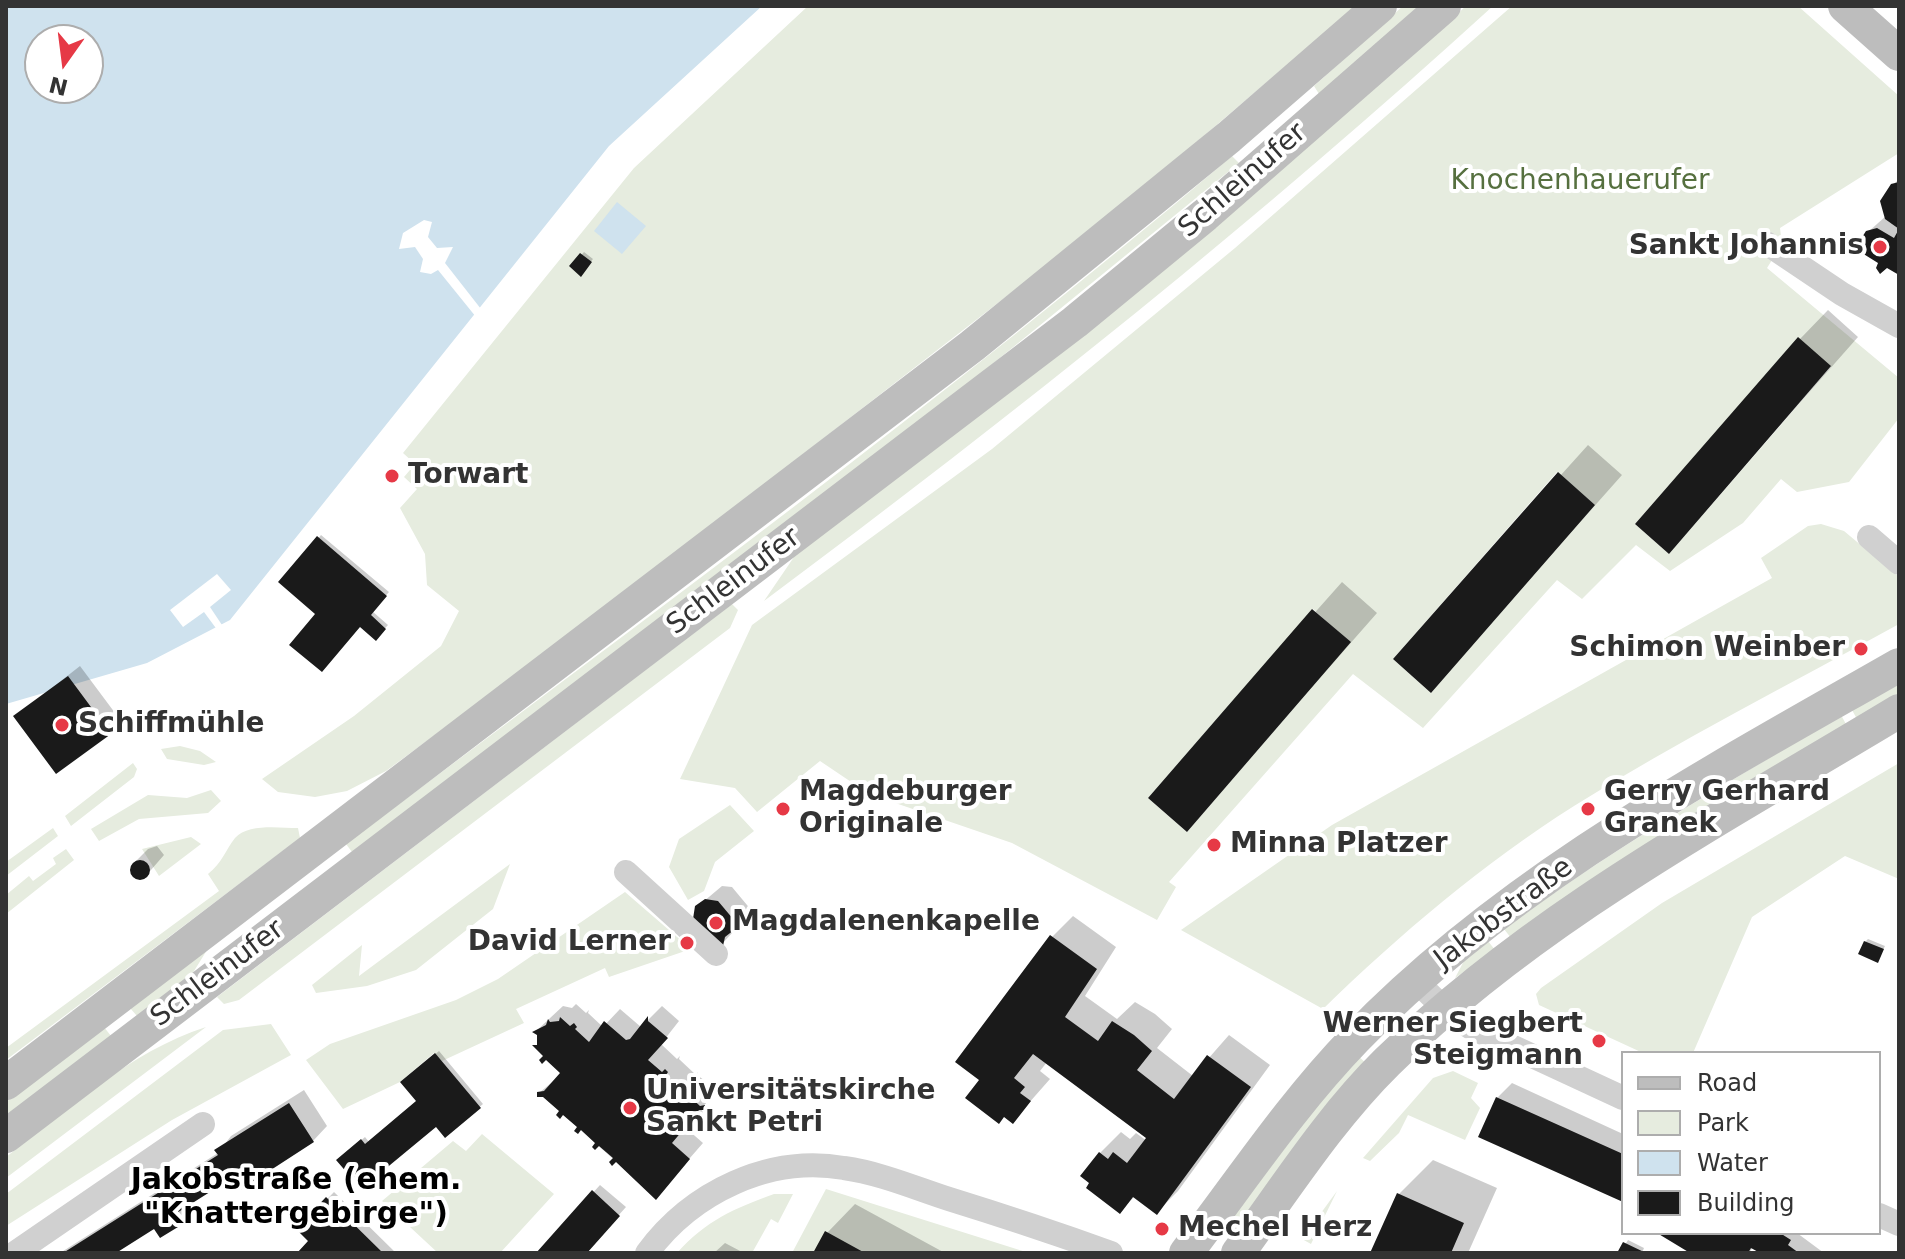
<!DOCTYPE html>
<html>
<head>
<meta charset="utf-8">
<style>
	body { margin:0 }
	#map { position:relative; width:1905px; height:1259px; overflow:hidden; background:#fff; font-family:"DejaVu Sans",sans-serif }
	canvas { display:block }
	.frame { position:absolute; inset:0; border:8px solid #333; pointer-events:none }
	.legend { position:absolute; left:1621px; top:1051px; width:260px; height:184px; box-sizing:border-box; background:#fff; border:2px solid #adadad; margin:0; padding:10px 14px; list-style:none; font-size:24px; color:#333 }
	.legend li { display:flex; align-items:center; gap:16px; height:40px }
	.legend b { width:40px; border:2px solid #adadad }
	.north { position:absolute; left:24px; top:24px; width:80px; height:80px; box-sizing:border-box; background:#fff; border:2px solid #adadad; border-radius:50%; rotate:194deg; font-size:22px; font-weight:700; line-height:32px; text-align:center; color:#333 }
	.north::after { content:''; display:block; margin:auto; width:28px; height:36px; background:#e63946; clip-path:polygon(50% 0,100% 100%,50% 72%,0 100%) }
</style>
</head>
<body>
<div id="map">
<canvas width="1905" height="1259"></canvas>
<div class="frame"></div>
<ul class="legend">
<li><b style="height:10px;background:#bdbdbd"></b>Road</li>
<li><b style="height:22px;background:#e6ecdf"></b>Park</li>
<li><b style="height:22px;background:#cfe2ee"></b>Water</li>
<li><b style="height:22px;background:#1a1a1a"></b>Building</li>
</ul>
<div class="north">N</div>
</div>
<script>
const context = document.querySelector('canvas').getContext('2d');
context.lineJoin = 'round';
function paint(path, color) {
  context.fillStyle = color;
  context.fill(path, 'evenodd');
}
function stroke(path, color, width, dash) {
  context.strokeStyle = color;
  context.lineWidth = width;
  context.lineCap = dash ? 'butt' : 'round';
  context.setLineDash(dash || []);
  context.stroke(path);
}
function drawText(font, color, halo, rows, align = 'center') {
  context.font = font + ' "DejaVu Sans",sans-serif';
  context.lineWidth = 8;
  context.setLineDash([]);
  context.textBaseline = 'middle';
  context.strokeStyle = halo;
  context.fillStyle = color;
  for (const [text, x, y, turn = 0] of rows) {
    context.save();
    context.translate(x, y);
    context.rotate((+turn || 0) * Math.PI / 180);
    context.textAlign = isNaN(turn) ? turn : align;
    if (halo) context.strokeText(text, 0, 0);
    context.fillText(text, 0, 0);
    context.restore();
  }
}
paint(new Path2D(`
	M808,6H1356L1110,216L565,639L386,771L347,791L315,797L278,792L262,779L354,716L441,646L459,611L427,585L425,554L400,508L417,489L404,477L415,464L403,453L634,168Z
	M1403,6H1419L1319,94L1314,86Z
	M1466,6H1493C1261,218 1015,414 764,601L794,557L1399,68Z
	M1512,6H1798L1899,96V153L1780,228L1782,244L1767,268L1899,378V418L1849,482L1797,492L1781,479L1743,523L1670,571L1636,545L1582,599L1557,580L1423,728L1353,674L1169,882L1176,887L1157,920L1012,843L869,794L820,761L757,812L735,788L680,779L752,625L992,449L1235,248ZM1798,338L1831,367L1669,554L1635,524ZM1557,472L1595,505L1431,693L1393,659ZM1313,609L1350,643L1187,832L1148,798Z
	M1232,156L1239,163L963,388L352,852L346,844C645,619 947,398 1232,156Z
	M1821,524L1844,531L1899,577V624C1791,684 1679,740 1574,806C1484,863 1400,934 1323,1009L1181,930L1332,825L1772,578L1761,558L1808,526Z
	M732,604L738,610L730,628L239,1000L224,1004L217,997Z
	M1899,681V694L1857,719L1852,710Z
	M1841,715L1847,726L1511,938L1504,929C1611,849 1727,784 1841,715Z
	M180,746L200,751L216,762L204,765L167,759L161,749Z
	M133,763L137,769L134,777L71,826L65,816Z
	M1899,763V879L1845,856L1752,917L1693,1053H1643L1539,1005L1536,994L1541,988L1662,903Z
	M211,790L221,801L208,813L139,819L99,841L91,829L148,795L187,798Z
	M730,805L754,831L715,862L704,891L688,900L669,867L679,839Z
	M53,828L58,836L6,876V862Z
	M298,828L300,838L6,1060V1048L219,891L208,874C222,863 225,851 235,838C248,823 280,828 298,828Z
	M191,837L201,844L159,876L142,849Z
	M66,849L74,860L6,914V895L29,876L33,881L56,864L53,858Z
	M510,864L493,909L416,970L367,986L316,993L312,985L362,945L359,976Z
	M625,892L691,949L609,977L605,968L516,1009L524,1023L442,1061L434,1053L400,1082L343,1109L306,1060L330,1044L456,1000L498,979Z
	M1488,941L1495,950L1455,978L1465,959Z
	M207,950L191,976L137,1016L130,1008Z
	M271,1024L291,1055L172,1120L6,1226V1194L223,1030Z
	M104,1027L111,1036L6,1116V1102Z
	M206,1027L6,1178V1157C69,1109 129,1052 206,1027Z
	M1357,1055L1367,1064L1241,1225L1230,1217Z
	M1453,1071L1478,1083L1471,1098L1480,1108L1465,1140L1408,1115L1399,1133L1370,1161L1363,1158L1433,1078Z
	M482,1134L554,1194L500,1253H438L382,1201L453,1141L466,1151Z
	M826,1189L1029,1253H792Z
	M1337,1191L1311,1244L1302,1239Z
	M774,1194H793L778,1223L771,1219L752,1253H677C707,1220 733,1209 774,1194Z`), '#e6ecdf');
paint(new Path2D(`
	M6,6H762L609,146L230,620L147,663L6,704ZM40,40H88V88H40Z
	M617,202L646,226L622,254L594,231Z`), '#cfe2ee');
paint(new Path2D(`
	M424,220L432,222L428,237L437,248L453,247L445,263L481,309L476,317L438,270L431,274L420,272L423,259L415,247L399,249L403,233Z
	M217,574L231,590L210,607L224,628L218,631L204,612L183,627L170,610Z`), '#fff');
paint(new Path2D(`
	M1899,179V273L1881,262L1868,232L1886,216L1892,186Z
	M584,252L593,259L581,274L572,266Z
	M1828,310L1858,337L1669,551L1800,339Z
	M1588,445L1622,475L1431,690L1395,659Z
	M321,535L389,592L372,611L388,625L378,636L360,625L318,613L281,582Z
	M1342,582L1377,613L1187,829L1150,798Z
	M80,666L121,721L57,771L16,716Z
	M157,846L164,855L144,878L140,877L133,864L148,849Z
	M722,886L732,887L752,911L722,944L697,907Z
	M1073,916L1116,947L1085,996L1117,1019L1135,1002L1155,1014L1172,1029L1157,1048L1193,1076L1229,1035L1270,1065L1178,1191L1157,1212L1135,1196L1120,1211L1100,1153L1121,1132L1130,1139L1136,1133L1147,1141L1149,1137L1047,1062L1040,1071L1050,1079L1013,1121L982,1079L1052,937Z
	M1868,939L1885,946L1878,960L1865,942Z
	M576,1004L586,1013L589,1010L588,1013L603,1027L620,1009L641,1027L662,1006L679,1021L661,1044L677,1059L680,1056L679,1059L696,1075L698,1072L697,1075L719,1091L701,1108L703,1113L687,1129L703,1143L656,1197L539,1093L563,1073L537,1045L539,1034L535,1032L563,1006L572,1008Z
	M439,1051L483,1104L446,1135L436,1124L338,1160L365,1137L369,1142L419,1101L403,1082Z
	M1512,1083L1623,1134V1200L1497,1098Z
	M304,1090L327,1126L313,1141L233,1175L183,1207L188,1214L161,1235L155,1227L116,1253H60L218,1153L231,1136Z
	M1433,1160L1497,1188L1468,1253H1373L1399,1194Z
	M600,1185L626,1207L585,1253H538Z
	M334,1192L396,1253H300L311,1241L298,1229Z
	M855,1204L945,1253H815L827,1233Z
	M1661,1233H1797L1824,1253H1764L1753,1247L1749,1253H1694Z
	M1628,1240L1644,1248L1642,1253H1620Z
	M725,1243L744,1253H714Z`), '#0003');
paint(new Path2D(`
	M1899,182V229L1885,219L1880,201L1891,184Z
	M1877,228L1894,238L1899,229V275L1887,268L1880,274L1876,268L1878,263L1862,253L1859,242L1866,231Z
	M580,253L592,262L581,277L569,266Z
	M1798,337L1831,366L1669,554L1635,524Z
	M1558,472L1595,505L1431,693L1393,659Z
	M317,536L387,596L371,615L386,629L376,641L360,627L322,672L289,645L315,614L278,582Z
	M1312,609L1351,642L1187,832L1148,798Z
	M68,676L111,734L56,774L13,716Z
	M130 870a10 10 0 1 1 20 0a10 10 0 1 1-20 0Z
	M705,899L718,901L739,926L725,937L723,946L693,919L695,906Z
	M1050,935L1097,969L1065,1017L1098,1041L1112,1021L1134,1035L1152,1051L1137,1070L1174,1099L1207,1055L1251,1087L1157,1215L1133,1197L1120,1214L1086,1188L1089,1183L1080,1176L1099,1152L1108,1159L1113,1152L1127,1163L1146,1138L1033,1054L1014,1078L1025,1087L1020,1093L1031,1101L1013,1124L1004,1117L999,1124L965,1098L979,1080L955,1062Z
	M1864,941L1884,949L1878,963L1858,954Z
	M648,1016V1021L668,1038L648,1060L662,1072L665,1069L668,1072L666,1075L680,1088L683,1085L686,1088L684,1091L700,1106L705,1105V1110H699L686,1126L690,1129L686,1133L683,1130L672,1143L690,1159L656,1200L616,1162L612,1166L609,1162L613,1158L599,1146L595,1150L592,1147L595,1143L581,1130L578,1134L574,1131L577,1127L563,1115L560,1119L556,1115L559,1111L543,1097H537V1092L544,1091L560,1073L546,1060L542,1064L539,1060L543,1056L532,1045H537V1035L532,1032L546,1025L548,1019L550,1022L559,1021L560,1017L570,1026L574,1023L577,1027L575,1029L589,1042L604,1021L626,1040L630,1039Z
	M435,1053L481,1108L445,1138L436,1127L361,1189L336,1160L361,1139L365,1144L416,1101L400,1082Z
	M1496,1097L1623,1154V1202L1478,1137Z
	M289,1103L314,1142L240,1190L232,1178L172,1216L178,1227L160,1238L154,1229L116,1253H63L218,1155L214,1150Z
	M592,1190L620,1216L587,1253H536Z
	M1397,1193L1464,1223L1451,1253H1370Z
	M326,1197L383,1253H297L308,1241L296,1229Z
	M825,1231L865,1253H813Z
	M1657,1233H1780L1791,1240L1788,1245L1799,1253H1760L1751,1248L1748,1253H1690Z
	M1623,1242L1646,1253H1617Z`), '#1a1a1a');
stroke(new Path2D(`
	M1766,243L1842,294L1899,326
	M1869,537L1899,563
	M626,872L716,954
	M1417,982L1451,1015L1470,1027L1623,1098
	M1879,1215L1899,1224
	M15,1253L203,1124
	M647,1253C692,1192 769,1155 844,1168C880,1173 915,1188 949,1199C1004,1216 1058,1234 1111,1253`), '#d0d0d0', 24);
stroke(new Path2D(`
	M1845,6L1899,54
	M6,1083L972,346L1229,137L1380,6
	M6,1136L1075,322L1205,215L1444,6
	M1186,1253C1241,1181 1292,1104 1355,1039C1508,880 1710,773 1899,665
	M1238,1253C1285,1189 1330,1118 1387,1062C1536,916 1722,818 1899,711`), '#bdbdbd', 34);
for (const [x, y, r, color] of [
	[1880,247,8,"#e63946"],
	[392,476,8,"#e63946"],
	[1861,649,8,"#e63946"],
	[62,725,8,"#e63946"],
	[783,809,8,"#e63946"],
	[1588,809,8,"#e63946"],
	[1214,845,8,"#e63946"],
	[716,923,8,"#e63946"],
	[687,943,8,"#e63946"],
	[1599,1041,8,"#e63946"],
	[630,1108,8,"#e63946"],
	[1162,1229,8,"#e63946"]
]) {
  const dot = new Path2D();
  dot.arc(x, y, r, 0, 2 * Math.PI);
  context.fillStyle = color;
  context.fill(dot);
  stroke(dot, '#fff', 3);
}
drawText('28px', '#333', '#fff', [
	["Schleinufer",1243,181,-41],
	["Schleinufer",734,582,-37],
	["Jakobstraße",1504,914,-37],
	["Schleinufer",218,974,-37]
]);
drawText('28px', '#56703f', '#fff', [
	["Knochenhauerufer",1580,182]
]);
drawText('bold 28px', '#333', '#fff', [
	["Sankt Johannis",1864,247,"right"],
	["Torwart",408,476],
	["Schimon Weinber",1845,649,"right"],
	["Schiffmühle",78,725],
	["Magdeburger",799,793],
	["Originale",799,825],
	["Gerry Gerhard",1604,793],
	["Granek",1604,825],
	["Minna Platzer",1230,845],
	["Magdalenenkapelle",732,923],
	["David Lerner",671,943,"right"],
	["Werner Siegbert",1583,1025,"right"],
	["Steigmann",1583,1057,"right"],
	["Universitätskirche",646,1092],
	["Sankt Petri",646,1124],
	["Mechel Herz",1178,1229]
], 'left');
drawText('bold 30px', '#000', '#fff', [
	["Jakobstraße (ehem.",296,1181],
	["\"Knattergebirge\")",296,1215]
]);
</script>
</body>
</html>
